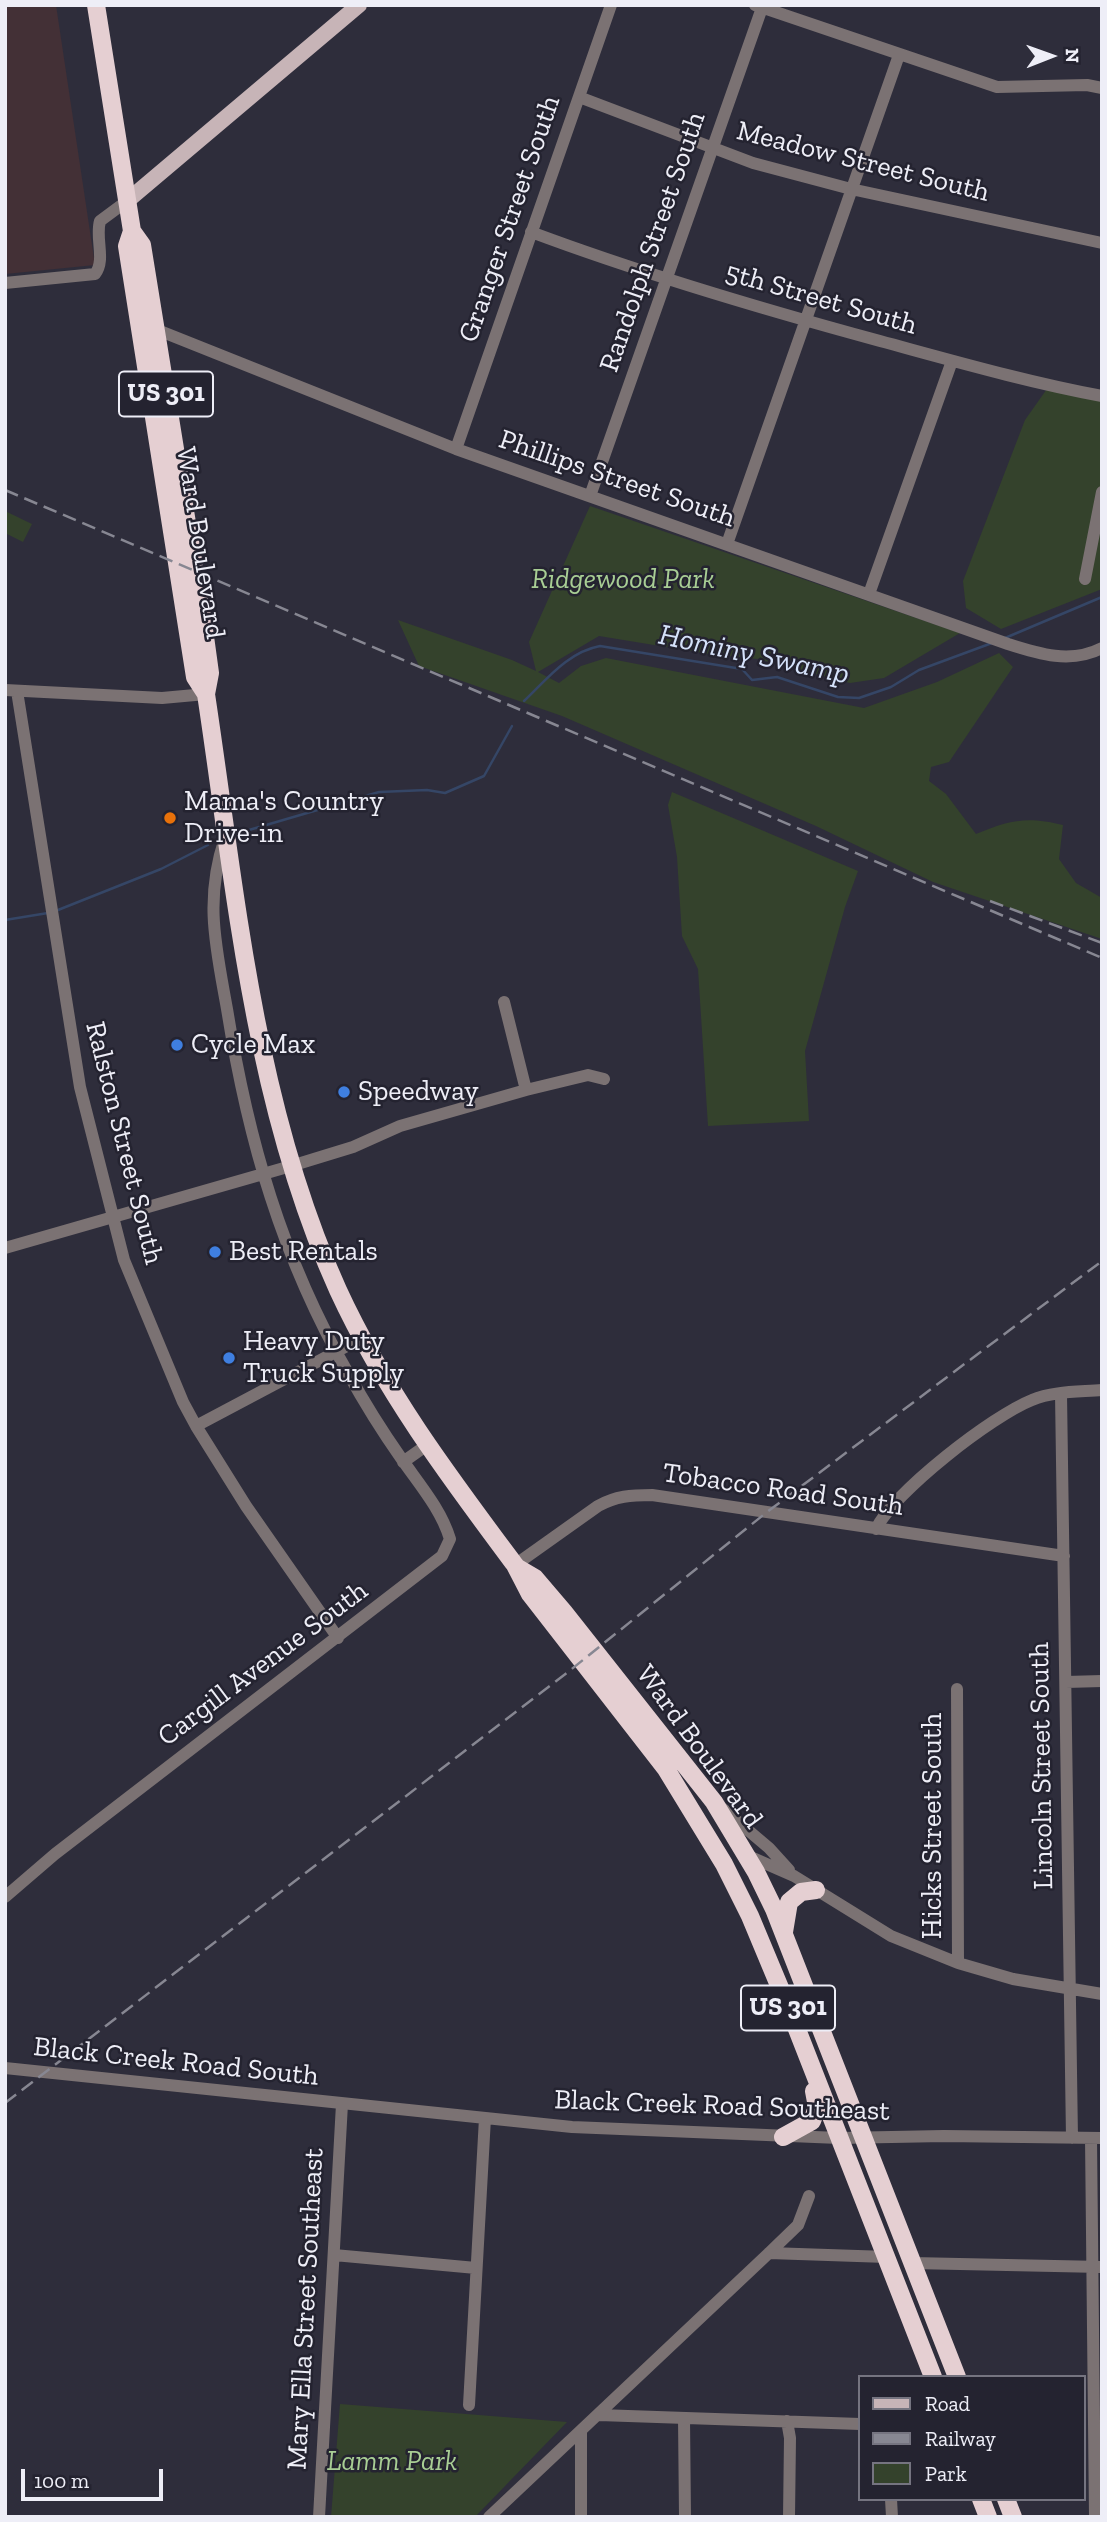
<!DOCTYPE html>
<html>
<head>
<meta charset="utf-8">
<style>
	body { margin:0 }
	#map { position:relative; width:1107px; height:2522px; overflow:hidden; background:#2e2d3b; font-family:"Zilla Slab",serif }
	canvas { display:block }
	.frame { position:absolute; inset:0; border:7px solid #eeeef7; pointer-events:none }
	.legend { position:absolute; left:858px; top:2375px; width:228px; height:126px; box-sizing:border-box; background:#242330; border:2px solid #757480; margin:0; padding:9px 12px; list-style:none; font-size:21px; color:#eeeef7 }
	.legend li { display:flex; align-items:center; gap:14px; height:35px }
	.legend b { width:35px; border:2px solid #757480 }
	.north { position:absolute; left:1016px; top:21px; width:70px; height:70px; -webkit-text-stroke:5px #242330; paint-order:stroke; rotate:89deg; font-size:19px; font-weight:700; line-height:28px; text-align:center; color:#eeeef7 }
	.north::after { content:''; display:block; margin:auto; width:24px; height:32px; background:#eeeef7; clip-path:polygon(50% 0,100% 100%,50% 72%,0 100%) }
	.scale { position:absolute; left:21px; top:2469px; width:142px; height:32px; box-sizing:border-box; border:4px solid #eeeef7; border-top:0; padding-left:9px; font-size:21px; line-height:24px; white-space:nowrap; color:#eeeef7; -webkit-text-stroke:5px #242330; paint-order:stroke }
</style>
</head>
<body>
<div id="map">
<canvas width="1107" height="2522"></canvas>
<div class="frame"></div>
<ul class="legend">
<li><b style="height:9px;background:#c7b4b7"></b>Road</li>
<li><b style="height:9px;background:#878792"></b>Railway</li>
<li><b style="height:19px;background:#34422c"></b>Park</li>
</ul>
<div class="north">N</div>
<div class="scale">100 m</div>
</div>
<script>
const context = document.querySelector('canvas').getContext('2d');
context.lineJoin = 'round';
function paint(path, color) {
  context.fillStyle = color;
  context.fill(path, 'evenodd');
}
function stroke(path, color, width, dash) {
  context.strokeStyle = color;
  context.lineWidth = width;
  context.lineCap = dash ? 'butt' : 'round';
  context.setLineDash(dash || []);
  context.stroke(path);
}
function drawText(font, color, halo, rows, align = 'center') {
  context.font = font + ' "Zilla Slab",serif';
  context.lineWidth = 5;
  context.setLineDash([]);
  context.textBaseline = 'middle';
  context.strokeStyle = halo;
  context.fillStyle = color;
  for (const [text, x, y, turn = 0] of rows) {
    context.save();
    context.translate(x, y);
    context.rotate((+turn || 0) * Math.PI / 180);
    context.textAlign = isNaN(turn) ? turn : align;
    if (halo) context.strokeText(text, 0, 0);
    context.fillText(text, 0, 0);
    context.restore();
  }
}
paint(new Path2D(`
	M5,5H56L95,265L5,274Z`), '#433036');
paint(new Path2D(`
	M1049,386L1102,396V589L1001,629L966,608L963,581L1025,420Z
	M590,506L960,633L884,678L850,683L758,659L709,654L599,636L538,672L559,683L581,666L606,658L864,708L937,682L999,653L1013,667L949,762L931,767L929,781L946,794L976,834C1009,820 1027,816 1063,825L1059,859L1076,883L1102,898V939L933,882L816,826L562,716L419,666L398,620L512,660L536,671L529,642Z
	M5,511L32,524L23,542L5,533Z
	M672,792L858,871L845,907L805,1051L809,1121L708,1126L698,969L682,936L677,857L668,805Z
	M340,2404L567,2422L475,2517H331Z`), '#34422c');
stroke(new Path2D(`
	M1005,638L1102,597
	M524,701C547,679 568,652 600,646L742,669L752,680L777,677L838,697L859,698L891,687L919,670L992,643
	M249,830L379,792L427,790L445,793L484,776L512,726
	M58,910L161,869L208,845
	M5,920L48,913`), '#354666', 2.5);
stroke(new Path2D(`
	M755,5L997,87L1087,85L1102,88
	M579,97L753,163L851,189L1102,243
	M531,232C646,275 762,309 880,341C954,361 1027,382 1102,396
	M5,283L95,274C106,260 95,238 100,221L127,201
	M150,327L456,449L1008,644C1039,654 1071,664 1102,648
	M456,449L611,5
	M590,496L763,5
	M727,544L899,55
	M1085,579L1102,492
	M869,594L952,361
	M5,690L162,698L206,694
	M17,691L80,1087L124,1260L183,1402L196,1426L246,1506L338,1638
	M504,1002L526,1090
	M5,1248L291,1166L353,1147L400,1126L526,1090L588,1075L604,1079
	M1061,1394L1072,2138
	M196,1426L362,1338
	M403,1462L427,1445
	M876,1529C895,1491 992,1416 1032,1400C1053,1391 1079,1392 1102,1390
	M515,1565L598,1506C616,1496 631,1495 652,1495L1064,1556
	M1066,1682L1102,1681
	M957,1689L958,1963
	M723,1809L769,1848L789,1870
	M746,1855L794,1876L891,1936L958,1963L1013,1979L1102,1994
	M5,1897L55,1854L442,1556L450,1539C441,1509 419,1484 401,1458C382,1431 364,1402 348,1373C282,1258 248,1140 227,1009C216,947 204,900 225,838
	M5,2068L572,2127L839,2138L944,2136L1102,2138
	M1091,2138L1095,2517
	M769,2253L887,2257
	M334,2255L476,2268
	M912,2263L1102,2267
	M469,2405L485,2118
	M599,2415L860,2424
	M684,2418L685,2517
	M787,2421L790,2438L789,2517
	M581,2431V2517
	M891,2499L892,2517
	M319,2517L342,2104
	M489,2517L769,2253L798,2225L809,2196`), '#7b7273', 12);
stroke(new Path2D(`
	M127,201L359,5`), '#c7b4b7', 16);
stroke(new Path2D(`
	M96,5L132,231L127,246L195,677L206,694
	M132,231L142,245L203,622L210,673L206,694C236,893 254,1105 338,1290C384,1390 450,1478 515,1565L530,1594L666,1769L724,1864L750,1916L793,2019L933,2377
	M518,1568L535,1578L564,1612L714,1802L756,1872L774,1909L957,2377
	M784,1932L789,1902L801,1892L816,1890
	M783,2137L812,2121L817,2107L814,2091
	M981,2499L988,2517
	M1006,2499L1013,2517`), '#e5cfd2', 18);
stroke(new Path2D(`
	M5,490L1102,958
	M990,901L1102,943
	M5,2103L568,1672L767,1512L1102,1261`), '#878792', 2.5, [14, 7]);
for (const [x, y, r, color] of [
	[170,818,7,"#e8710a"],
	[177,1045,7,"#3f7fe0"],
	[344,1092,7,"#3f7fe0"],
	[215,1252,7,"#3f7fe0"],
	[229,1358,7,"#3f7fe0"]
]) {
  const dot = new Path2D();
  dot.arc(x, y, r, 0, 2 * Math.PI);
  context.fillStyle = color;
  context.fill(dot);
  stroke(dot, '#242330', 2.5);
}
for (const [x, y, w] of [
	[166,394,94],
	[788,2008,94]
]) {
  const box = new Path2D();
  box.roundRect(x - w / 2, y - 22.5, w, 45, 5);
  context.fillStyle = '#242330';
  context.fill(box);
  stroke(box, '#eeeef7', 2);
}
drawText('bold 26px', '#eeeef7', null, [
	["US 301",166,394],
	["US 301",788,2008]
]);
drawText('28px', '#eeeef7', '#242330', [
	["Meadow Street South",863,162,14],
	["Granger Street South",510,219,-71],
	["Randolph Street South",653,242,-71],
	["5th Street South",821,299,16],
	["Phillips Street South",617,479,19],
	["Ward Boulevard",200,543,81],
	["Ralston Street South",124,1143,76],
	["Tobacco Road South",783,1490,8],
	["Cargill Avenue South",263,1664,-37],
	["Ward Boulevard",699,1747,54],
	["Lincoln Street South",1042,1766,-91],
	["Hicks Street South",933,1826,-90],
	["Black Creek Road South",176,2062,6],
	["Black Creek Road Southeast",722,2106,2],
	["Mary Ella Street Southeast",306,2309,-87]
]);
drawText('italic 28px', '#a8ce94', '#242330', [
	["Ridgewood Park",623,580],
	["Lamm Park",392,2462]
]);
drawText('28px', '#eeeef7', '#242330', [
	["Mama's Country",184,802],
	["Drive-in",184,834],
	["Cycle Max",191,1045],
	["Speedway",358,1092],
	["Best Rentals",229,1252],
	["Heavy Duty",243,1342],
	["Truck Supply",243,1374]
], 'left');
drawText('italic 30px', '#d5e2fa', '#242330', [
	["Hominy Swamp",754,655,12]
]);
</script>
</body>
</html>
